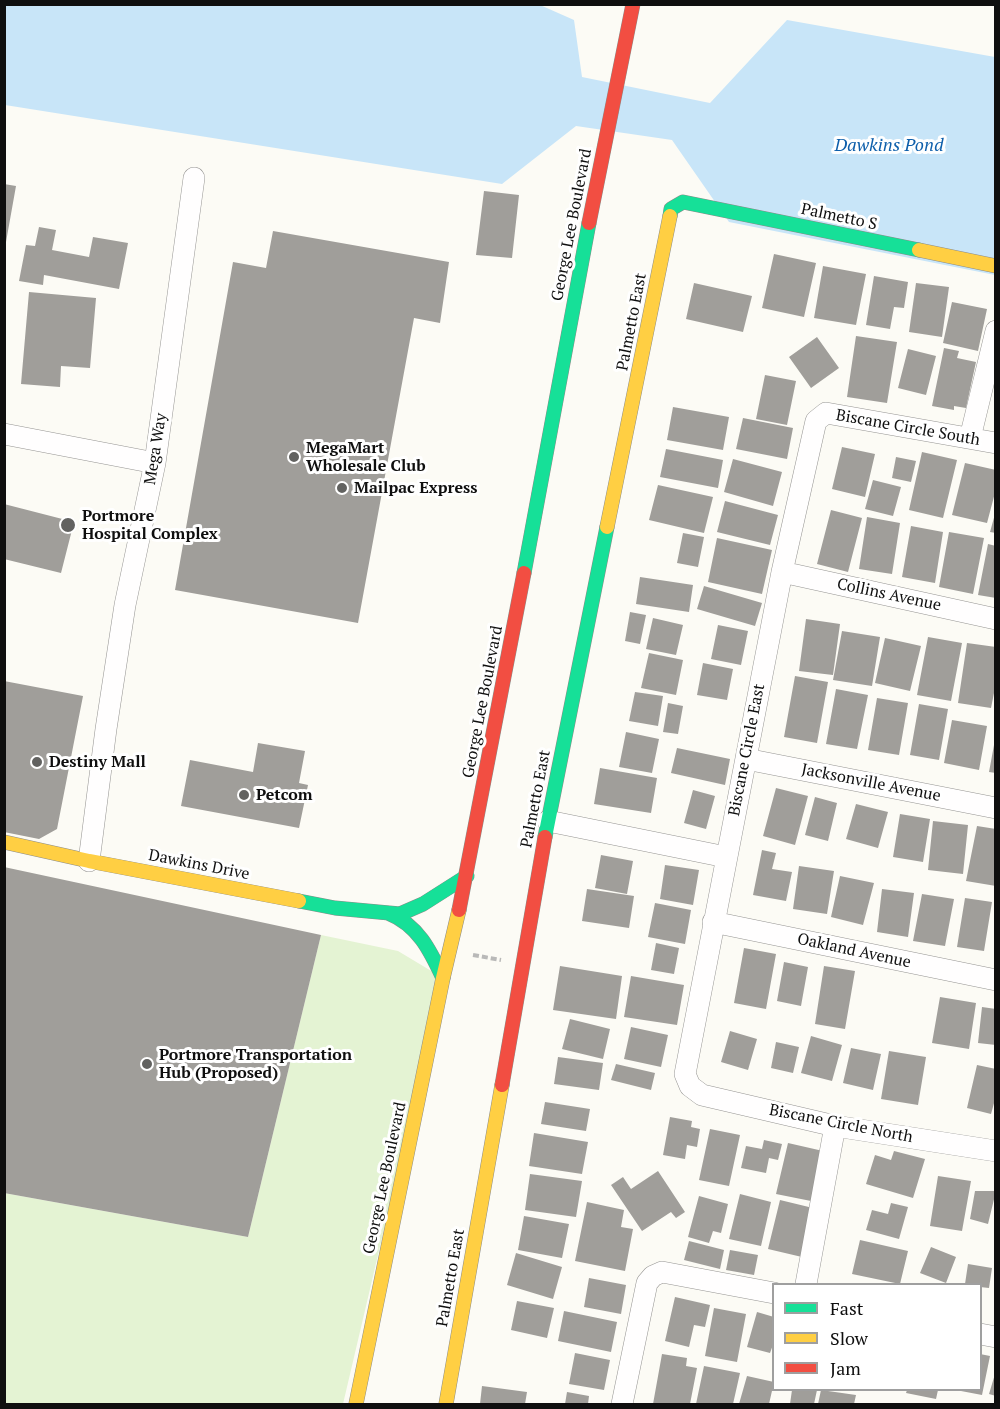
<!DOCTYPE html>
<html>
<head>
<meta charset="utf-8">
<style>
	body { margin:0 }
	#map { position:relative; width:1000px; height:1409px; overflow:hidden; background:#fcfbf5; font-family:"PT Serif",serif }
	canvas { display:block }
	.frame { position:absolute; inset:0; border:6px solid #0f0f0f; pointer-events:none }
	.legend { position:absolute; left:772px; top:1283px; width:210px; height:108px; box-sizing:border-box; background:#fff; border:2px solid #9f9f9f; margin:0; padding:8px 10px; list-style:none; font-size:18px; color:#0f0f0f }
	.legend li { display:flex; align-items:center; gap:12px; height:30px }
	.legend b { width:30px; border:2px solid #9f9f9f }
</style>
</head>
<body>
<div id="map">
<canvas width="1000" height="1409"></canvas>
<div class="frame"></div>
<ul class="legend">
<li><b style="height:8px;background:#16e098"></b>Fast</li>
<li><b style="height:8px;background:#ffcf43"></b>Slow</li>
<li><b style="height:8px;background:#f24e42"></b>Jam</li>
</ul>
</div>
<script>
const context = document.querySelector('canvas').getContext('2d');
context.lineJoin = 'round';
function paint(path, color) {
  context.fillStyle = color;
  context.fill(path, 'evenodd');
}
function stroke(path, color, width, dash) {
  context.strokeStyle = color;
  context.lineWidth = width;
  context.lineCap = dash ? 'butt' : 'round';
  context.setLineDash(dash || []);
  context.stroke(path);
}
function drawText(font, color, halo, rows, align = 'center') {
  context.font = font + ' "PT Serif",serif';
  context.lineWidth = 6;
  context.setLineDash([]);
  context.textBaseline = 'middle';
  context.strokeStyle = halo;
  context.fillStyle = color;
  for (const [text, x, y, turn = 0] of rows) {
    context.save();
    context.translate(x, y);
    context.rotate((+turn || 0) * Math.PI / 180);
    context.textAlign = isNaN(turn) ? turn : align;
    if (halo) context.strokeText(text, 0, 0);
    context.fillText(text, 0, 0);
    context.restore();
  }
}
paint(new Path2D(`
	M321,935L398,951L443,978L343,1404H5L4,1193L248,1237Z`), '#e4f3d3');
paint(new Path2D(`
	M4,5H540L574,20L582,77L710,103L787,20L995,57V275L729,222L672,140L576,126L502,184L5,105Z`), '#c8e5f8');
paint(new Path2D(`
	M4,184L16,186L6,242H4Z
	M484,191L519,195L512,258L476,255Z
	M39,227L56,230L52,250L89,257L93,237L128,243L119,289L44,275L43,285L19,281L26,245L35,246Z
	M273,231L449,262L440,323L414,318L358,623L175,590L233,262L266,268Z
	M774,254L816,263L804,317L762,308Z
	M823,266L866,274L856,325L814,318Z
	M874,276L908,282L904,308L894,307L890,329L866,325Z
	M694,283L752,296L743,332L686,319Z
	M916,283L949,287L942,337L909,332Z
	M29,292L96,298L90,368L61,366L60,387L21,384Z
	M952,302L987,309L978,351L943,343Z
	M856,336L897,342L887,403L847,397Z
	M817,337L839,368L811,388L789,357Z
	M944,348L959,351L957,358L976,362L966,408L954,406V410L932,406Z
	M908,349L936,356L926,395L898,388Z
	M765,375L796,381L787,425L756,419Z
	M673,407L729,417L723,450L667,440Z
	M743,418L793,428L787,459L736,449Z
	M842,447L875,454L865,497L832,489Z
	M666,449L723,460L718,488L660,477Z
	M922,452L957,460L943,518L909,510Z
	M896,457L916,461L911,482L892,478Z
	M733,459L782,472L773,506L724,492Z
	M965,463L996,470V489L987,523L952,515Z
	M873,480L901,487L893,516L865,509Z
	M658,485L713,497L704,533L649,520Z
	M725,501L778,515L770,545L717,532Z
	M4,504L74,522L61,573L4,559Z
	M831,510L862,518L848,572L817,564Z
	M995,514H996V533L990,532Z
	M867,517L900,523L892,574L859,569Z
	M911,526L943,532L935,583L902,577Z
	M949,532L984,538L973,594L939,587Z
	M683,533L704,537L698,567L677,563Z
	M717,538L772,550L762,594L708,582Z
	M988,544L996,546V598L978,595Z
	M640,577L693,585L689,612L636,604Z
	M704,586L762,603L755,626L697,609Z
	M630,612L646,615L640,644L625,641Z
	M653,618L683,625L676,655L646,649Z
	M806,619L840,624L833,675L799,671Z
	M718,625L748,631L741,665L711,659Z
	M842,631L880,637L872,686L833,680Z
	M928,637L962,643L951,701L917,695Z
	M885,638L921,646L910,691L875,683Z
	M967,643L996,647V683L991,708L958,703Z
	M649,653L683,660L676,695L641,688Z
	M703,663L733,669L727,700L697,695Z
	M795,676L828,682L817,743L784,737Z
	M4,681L83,696L57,829L39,839L4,832Z
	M836,689L868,695L857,749L826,744Z
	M635,692L663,696L658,726L629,721Z
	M877,698L908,703L899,755L868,750Z
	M668,703L683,706L678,734L663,732Z
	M919,704L948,709L939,760L910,755Z
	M952,720L987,726L979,770L944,763Z
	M626,732L659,739L652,773L619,767Z
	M258,743L305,751L299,783L308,785L299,828L181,806L190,760L253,772Z
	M994,745H996V773L989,772Z
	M677,748L730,759L725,785L671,773Z
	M600,768L657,778L651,813L594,804Z
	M776,788L808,796L795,845L763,836Z
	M693,790L715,796L706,829L684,823Z
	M815,797L837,803L828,841L805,835Z
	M856,804L888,812L878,848L846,839Z
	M900,814L930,819L923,862L893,857Z
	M933,821L968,825L963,874L928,870Z
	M977,826L996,829V886L966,881Z
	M762,850L776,853L772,869L792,872L786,901L753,895Z
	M601,855L633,861L627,894L595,888Z
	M665,865L699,870L693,905L660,899Z
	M799,866L834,871L827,914L793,909Z
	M4,867L321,935L248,1237L4,1193Z
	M840,876L874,883L863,925L831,917Z
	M587,889L634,896L629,928L582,921Z
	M882,889L914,893L908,937L877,932Z
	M922,894L954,899L945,946L913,941Z
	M965,898L992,902L984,951L957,947Z
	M655,903L691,910L685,944L648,937Z
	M656,943L679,948L674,974L651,970Z
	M744,948L776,954L766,1009L734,1003Z
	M784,962L808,967L801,1006L777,1001Z
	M560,966L622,976L616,1019L553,1010Z
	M824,966L855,971L845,1029L815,1024Z
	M631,976L684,985L677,1025L624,1017Z
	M940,997L976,1003L969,1049L932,1043Z
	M982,1007L996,1009V1045L978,1043Z
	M570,1019L610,1029L603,1059L562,1049Z
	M631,1027L668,1035L661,1067L624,1059Z
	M730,1031L757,1039L748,1070L721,1062Z
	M811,1036L842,1045L832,1081L801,1073Z
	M776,1042L799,1047L793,1073L771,1068Z
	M851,1048L881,1054L873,1090L843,1083Z
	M889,1051L926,1057L918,1105L881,1099Z
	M558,1057L603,1063L599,1090L554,1084Z
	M616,1064L655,1073L651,1090L611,1080Z
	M977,1065L996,1069V1096L991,1114L967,1108Z
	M545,1102L590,1109L586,1131L541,1124Z
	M670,1117L692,1121L691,1127L700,1129L697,1147L687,1145L685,1159L663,1155Z
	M710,1129L740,1135L729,1186L699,1180Z
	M534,1133L588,1142L582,1174L529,1166Z
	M764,1140L782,1144L778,1160L769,1158L766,1173L741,1168L746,1146L762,1149Z
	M788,1143L823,1151L811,1201L776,1194Z
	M894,1151L925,1159L913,1198L866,1184L875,1155L891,1160Z
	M658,1171L685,1212L676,1218L671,1212L642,1231L611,1185L623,1177L631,1189Z
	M530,1174L582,1181L576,1217L525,1210Z
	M938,1176L971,1181L962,1231L930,1226Z
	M975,1191H996L988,1224L970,1219Z
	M740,1194L771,1202L761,1246L729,1239Z
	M699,1196L728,1204L721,1233L713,1231L709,1243L688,1237Z
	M780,1200L813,1208L802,1257L768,1249Z
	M587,1202L624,1210L621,1227L633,1229L625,1271L575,1261Z
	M891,1203L908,1207L899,1239L866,1230L872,1210L888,1214Z
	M524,1216L569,1224L562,1258L518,1250Z
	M860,1240L908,1251L900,1284L852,1274Z
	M689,1241L724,1250L720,1269L684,1260Z
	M931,1247L956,1257L946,1283L920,1273Z
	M730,1250L758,1255L754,1275L726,1270Z
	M516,1253L562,1267L553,1299L507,1285Z
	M968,1264L992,1268L989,1288L980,1287V1284H965Z
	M589,1278L626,1285L621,1314L584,1307Z
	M675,1297L710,1305L705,1327L694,1325L689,1347L665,1341Z
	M517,1301L554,1308L547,1338L511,1330Z
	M714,1308L746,1314L737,1362L705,1356Z
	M564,1311L617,1322L611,1352L558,1341Z
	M757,1312L774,1317V1342L770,1353L747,1347Z
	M575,1353L610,1360L604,1390L569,1384Z
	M662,1354L687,1358L686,1366L697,1368L690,1404H653Z
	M980,1354L990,1356L982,1395L961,1391L980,1390Z
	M704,1366L740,1373L733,1404H696Z
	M995,1374H996V1396L989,1394Z
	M747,1376L774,1382L769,1404H739Z
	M482,1386L527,1392L525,1404H480Z
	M792,1390H817L814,1404H790Z
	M821,1390L856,1395L854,1404H818Z
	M907,1390H938L936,1399L906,1393Z
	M567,1392L589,1396L588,1404H565Z`), '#a09e9a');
const street = new Path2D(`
	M4,434L155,463
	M970,438L996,331
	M996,443L826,413L816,421L782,572L685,1074L690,1086L702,1095L835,1126L996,1151
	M782,572L996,619
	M746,759L996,808
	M548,821L726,857
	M89,861L106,729L125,605L155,463L194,178
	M713,922L996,980
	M806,1284L835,1126
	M980,1334L996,1337
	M622,1404L647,1283L653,1276L662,1272L774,1293`);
const fast = new Path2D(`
	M670,216L671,209L683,202L919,250
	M524,573L589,223
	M545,837L607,527
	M299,901L335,908L400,914L423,904L467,876
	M388,913C418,925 430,950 443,978`);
const slow = new Path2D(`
	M919,250L996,266
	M607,527L670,216
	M4,842L89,861L299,901
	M356,1404L443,978L459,910
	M446,1404L502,1085`);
const jam = new Path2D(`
	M589,223L633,4
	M459,910L524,573
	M502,1085L545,837`);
stroke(street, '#969593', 22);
stroke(fast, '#8c8c89', 15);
stroke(slow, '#8c8c89', 15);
stroke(jam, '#8c8c89', 15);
stroke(new Path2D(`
	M473,955L501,960`), '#b9b9b8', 4, [6, 3]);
stroke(street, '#fffefe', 21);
stroke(fast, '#16e098', 14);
stroke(slow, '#ffcf43', 14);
stroke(jam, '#f24e42', 14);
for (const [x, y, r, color] of [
	[294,457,6,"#626260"],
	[342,488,6,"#626260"],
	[68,525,8,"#626260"],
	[37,762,6,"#626260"],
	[244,795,6,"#626260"],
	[147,1064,6,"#626260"]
]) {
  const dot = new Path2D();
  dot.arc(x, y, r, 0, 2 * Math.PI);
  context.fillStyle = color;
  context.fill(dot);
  stroke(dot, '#fff', 2);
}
drawText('16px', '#0f0f0f', '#fff', [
	["Palmetto S",839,217,12],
	["George Lee Boulevard",572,225,-79],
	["Palmetto East",632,322,-79],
	["Biscane Circle South",908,428,10],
	["Mega Way",156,449,-81],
	["Collins Avenue",889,595,12],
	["George Lee Boulevard",483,702,-79],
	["Biscane Circle East",747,750,-79],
	["Jacksonville Avenue",871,783,11],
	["Palmetto East",536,799,-79],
	["Dawkins Drive",199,865,11],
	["Oakland Avenue",854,951,12],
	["Biscane Circle North",841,1124,11],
	["George Lee Boulevard",385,1178,-78],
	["Palmetto East",451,1278,-80]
]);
drawText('bold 16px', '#0f0f0f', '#fff', [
	["MegaMart",306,448],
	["Wholesale Club",306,466],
	["Mailpac Express",354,488],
	["Portmore",82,516],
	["Hospital Complex",82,534],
	["Destiny Mall",49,762],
	["Petcom",256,795],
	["Portmore Transportation",159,1055],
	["Hub (Proposed)",159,1073]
], 'left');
drawText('italic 18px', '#0e5fab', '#fff', [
	["Dawkins Pond",889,146]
]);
</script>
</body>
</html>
